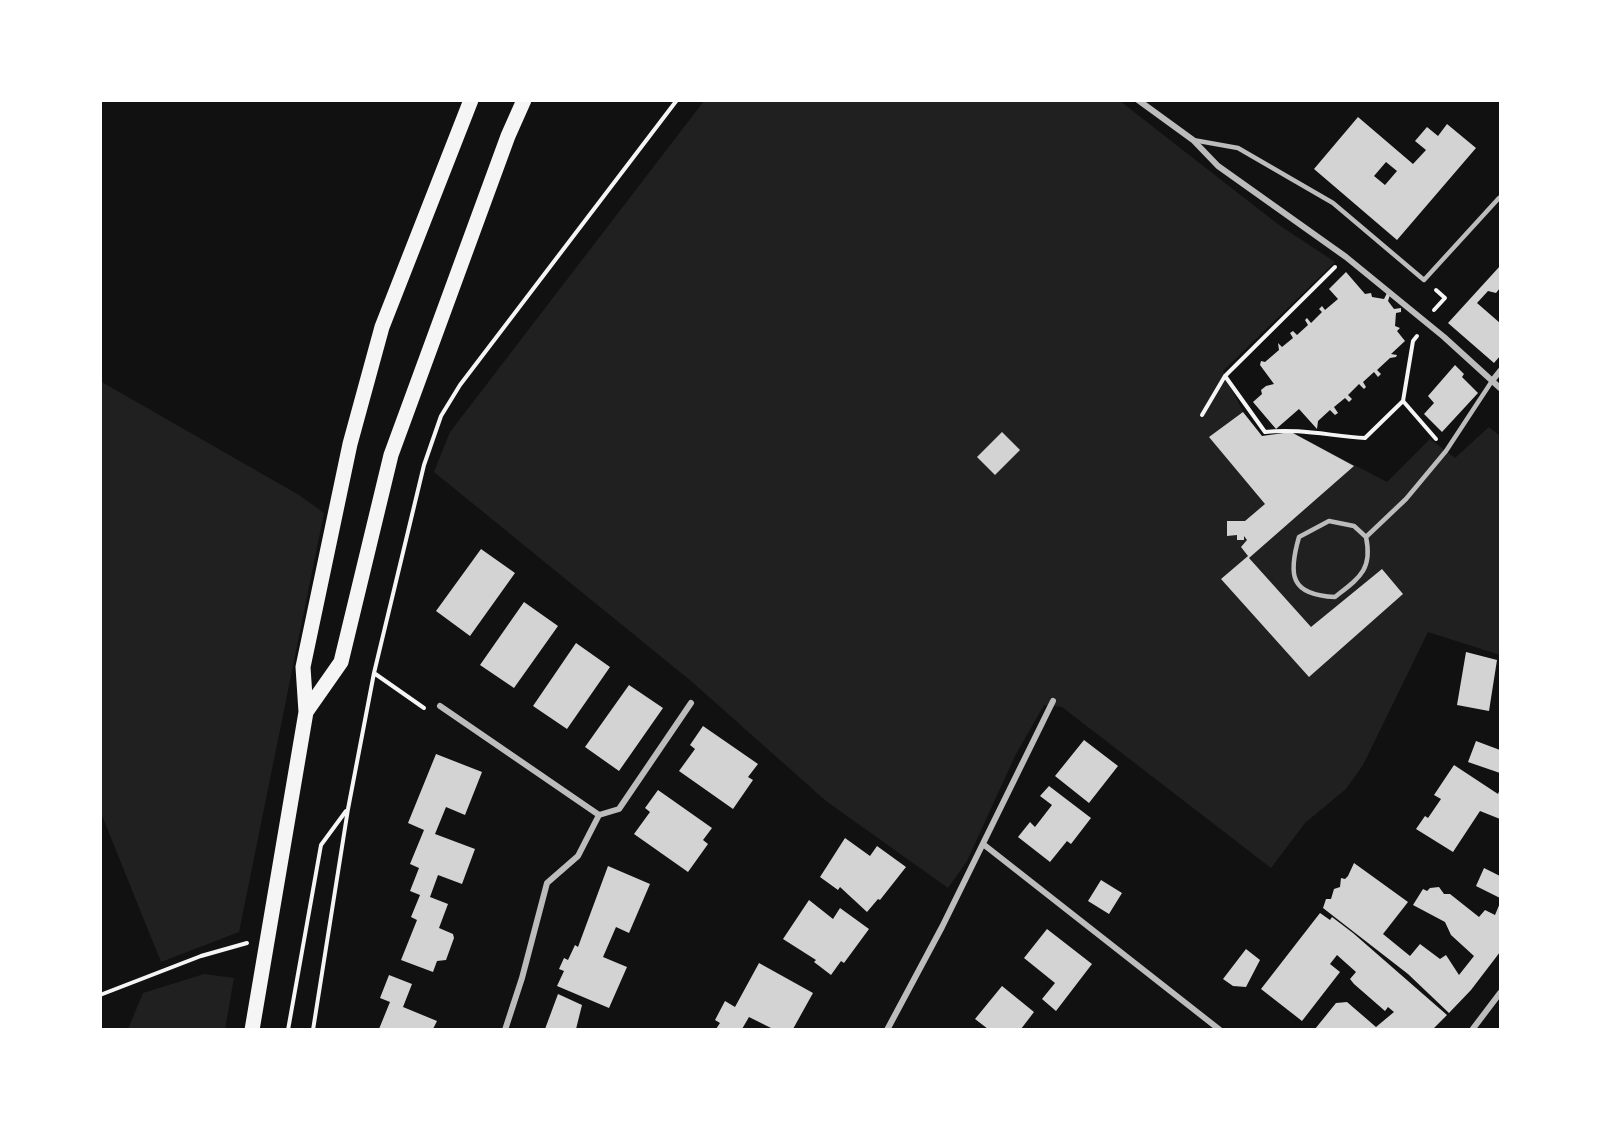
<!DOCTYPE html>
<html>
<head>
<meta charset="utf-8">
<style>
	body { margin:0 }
	#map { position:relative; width:1601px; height:1130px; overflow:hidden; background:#111; font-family:Manrope,sans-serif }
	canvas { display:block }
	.frame { position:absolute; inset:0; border:102px solid #fff; pointer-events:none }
</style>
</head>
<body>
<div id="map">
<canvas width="1601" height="1130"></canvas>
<div class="frame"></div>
</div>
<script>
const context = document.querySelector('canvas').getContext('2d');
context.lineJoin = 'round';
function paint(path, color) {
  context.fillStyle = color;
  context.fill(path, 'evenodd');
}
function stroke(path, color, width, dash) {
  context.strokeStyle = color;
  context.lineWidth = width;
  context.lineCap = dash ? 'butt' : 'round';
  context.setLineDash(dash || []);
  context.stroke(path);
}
paint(new Path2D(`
	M704,101H1120L1279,225L1335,262L1223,371L1243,412L1262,436L1291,432L1387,482L1430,439L1455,458L1489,427L1500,436V655L1428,632L1363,765L1346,789L1305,823L1271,868L1062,707L1044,705L1015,756L967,861L948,888L826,801L691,681L434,472L450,432Z
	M100,381L299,495L324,513L239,932L161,962L101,813Z
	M204,974L234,978L225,1029H128L143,993Z`), '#202020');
paint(new Path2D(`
	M1358,117L1413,164L1426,150L1415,141L1427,127L1438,136L1447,124L1476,148L1397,240L1314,169ZM1386,162L1397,171L1385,185L1374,176Z
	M1500,266V288L1496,293L1488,291L1477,303L1500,323V356L1494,363L1448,323Z
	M1346,272L1365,294L1371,293L1372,297L1384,299L1387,293L1390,295L1388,301L1394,309L1401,308V312L1396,313L1395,326L1400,328L1397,331L1405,341L1391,354L1397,355L1396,357L1390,358L1377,370L1381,374L1378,377L1374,372L1363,382L1366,387L1364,389L1359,384L1348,395L1352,399L1349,402L1345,398L1334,407L1338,413L1335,415L1330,410L1318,421L1317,429L1299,409L1276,429L1253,402L1262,394L1261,390L1266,386L1274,384L1260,365L1261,361L1265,362L1279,350L1278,343L1282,347L1293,338L1290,333L1293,331L1297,335L1308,325L1305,320L1307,318L1311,323L1322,312L1319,309L1322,306L1325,310L1338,299L1329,289Z
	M1455,365L1464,374L1462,377L1478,393L1442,432L1424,414L1434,403L1428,396Z
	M1243,412L1262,436L1291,432L1354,466L1249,558L1311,627L1382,569L1403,594L1309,677L1221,579L1248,556L1241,547L1247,540L1244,536V540H1237V535L1227,536V521H1245L1265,504L1209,437Z
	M1002,432L1020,450L995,475L977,457Z
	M481,549L515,573L470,636L436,611Z
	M524,602L558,626L514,688L480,665Z
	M576,643L610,667L567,729L533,706Z
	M1466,652L1497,660L1489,711L1457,705Z
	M629,685L663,708L619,771L585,747Z
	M703,726L758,764L748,777L753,780L733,809L679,771L695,749L690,745Z
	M1084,740L1118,766L1089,803L1055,776Z
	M1476,741L1500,750V773L1468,762Z
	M436,754L482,772L465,815L446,807L435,834L475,849L462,884L438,875L430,897L448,904L439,928L453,934L454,938L446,960L437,961L433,972L401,960L417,920L411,917L420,895L410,891L419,868L410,864L424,830L408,823Z
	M1454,765L1498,794L1500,789V819L1480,811L1453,852L1416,829L1425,816L1428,818L1441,799L1434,795Z
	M1049,786L1091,818L1071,844L1067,841L1050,862L1018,837L1030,822L1035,827L1052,805L1040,796Z
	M658,790L712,828L703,840L708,844L688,872L634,834L650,812L645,808Z
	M845,838L870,856L877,846L906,867L880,900L878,899L867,912L840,887L838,890L820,877Z
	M1354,863L1408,902L1383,934L1410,956L1420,944L1440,959L1446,955L1459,975L1474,956L1451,935L1445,922L1413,905L1423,889L1427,891L1430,888L1439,887L1444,894H1450L1479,917L1485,910L1495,915L1500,903V952L1471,990L1449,1013L1408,974L1323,908L1326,899H1331L1334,889L1340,887L1341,878L1345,879L1348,876Z
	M608,866L650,884L629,933L616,927L603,957L627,967L609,1008L557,986L564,971L559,969L564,958L568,960L575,945L578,947Z
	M1484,868L1500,876V898L1476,886Z
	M1101,880L1122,893L1109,914L1088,901Z
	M809,900L833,919L840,908L869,929L844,963L841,961L831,975L814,962L816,960L783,939Z
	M1320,913L1330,920L1332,917L1353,933L1447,1015L1433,1029H1315L1336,1003L1347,1002L1376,1027L1394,1012L1388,1007L1385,1011L1354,984L1350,979L1356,972L1337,955L1330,964L1340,972L1302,1021L1261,989Z
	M1047,929L1092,964L1056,1011L1042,999L1055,983L1024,958Z
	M1246,949L1260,960L1246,987L1233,986L1223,979Z
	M759,963L813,993L793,1029H773L749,1017L742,1029H716L720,1023L715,1020L725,1001L735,1007Z
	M389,975L412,984L403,1007L437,1021L433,1029H379L390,1002L380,998Z
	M1002,986L1034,1012L1021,1029H988L975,1019Z
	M558,994L582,1005L576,1029H545Z`), '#d3d3d3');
stroke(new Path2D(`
	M1434,310L1445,298L1436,290
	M1225,376L1265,432C1298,428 1331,436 1365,438L1403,401L1413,341L1417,336
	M1403,401L1436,439
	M1202,415L1225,376L1335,267
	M374,673L424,708
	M100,995L201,956L247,943
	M288,1030L321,845L346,811
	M313,1030L348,809L374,673L424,465L441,416L460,385L677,100`), '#f5f5f5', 4);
stroke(new Path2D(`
	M1193,140L1238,148L1333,203L1424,280L1499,198
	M1366,537L1354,526L1329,521L1299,537C1288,575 1290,595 1335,597C1359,578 1373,570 1366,537L1406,499L1446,451L1492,381`), '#bcbcbc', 4.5);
stroke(new Path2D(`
	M1138,100L1193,140L1218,166L1346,257L1444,337L1500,388
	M1492,381L1500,371
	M440,706L599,815L578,856L547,883L522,978L505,1030
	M599,815L619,809L691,703
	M983,844L1220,1030
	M887,1030L942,927L1053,701
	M1472,1030L1500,993`), '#bcbcbc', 6);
stroke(new Path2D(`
	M306,712L341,662L391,455L508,136L524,100
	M252,1030L306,712L303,667L350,444L382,327L471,100`), '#f5f5f5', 15);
</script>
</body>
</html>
